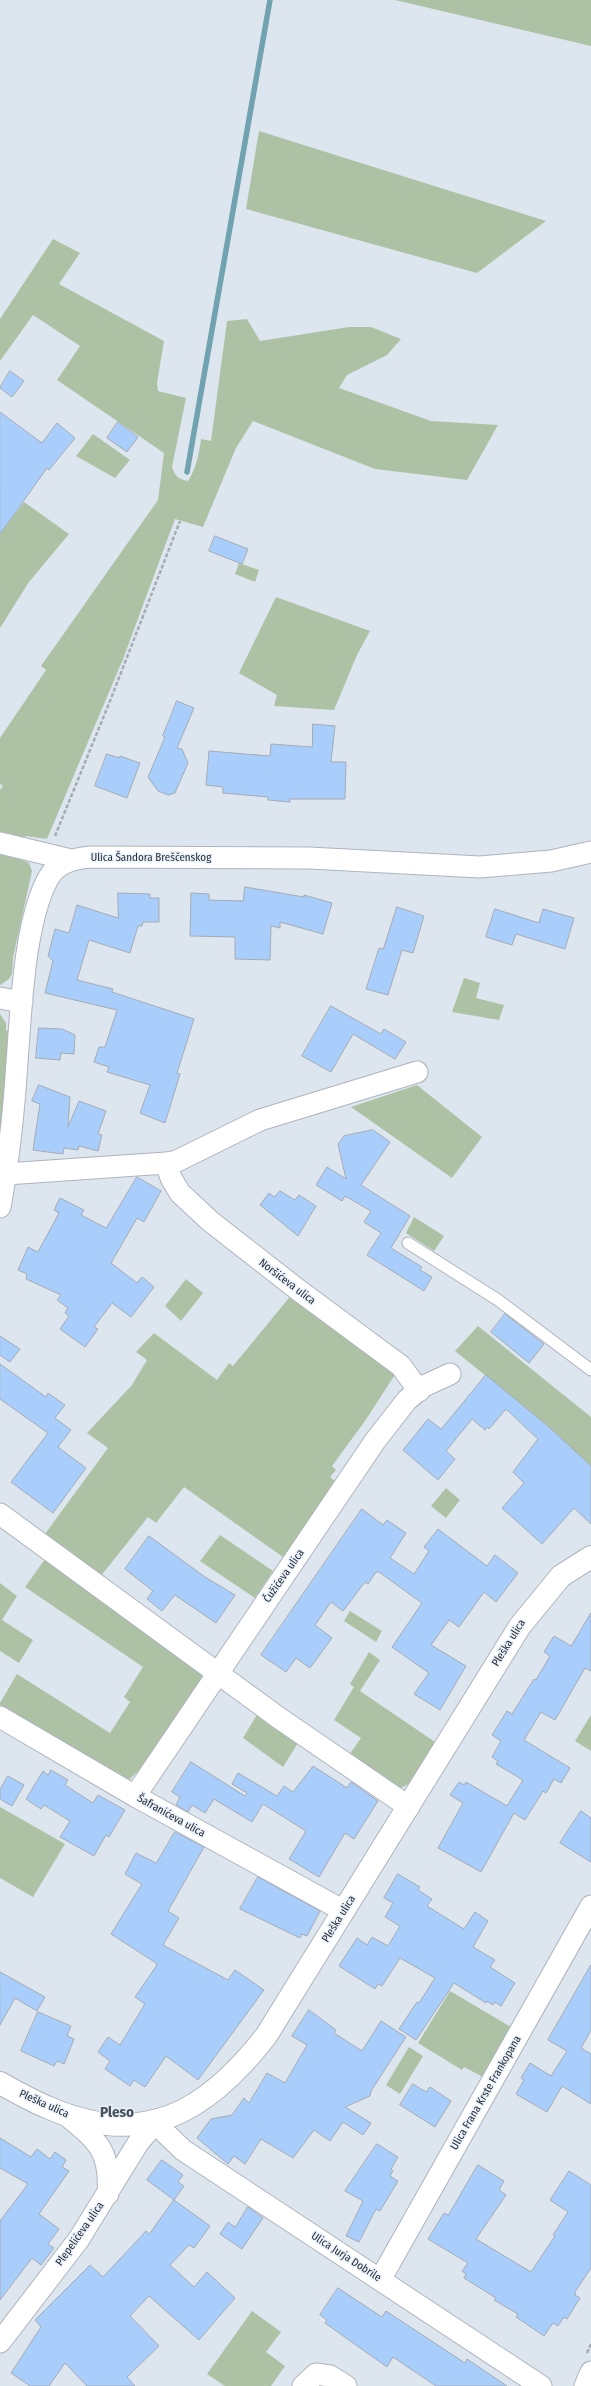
<!DOCTYPE html>
<html>
<head>
<meta charset="utf-8">
<style>
	body { margin:0 }
	canvas { display:block; background:#dde5ef }
</style>
</head>
<body>
<canvas width="591" height="2386"></canvas>
<script>
const context = document.querySelector('canvas').getContext('2d');
context.lineJoin = 'round';
function paint(path, color) {
  context.fillStyle = color;
  context.fill(path, 'evenodd');
}
function stroke(path, color, width, dash) {
  context.strokeStyle = color;
  context.lineWidth = width;
  context.lineCap = dash ? 'butt' : 'round';
  context.setLineDash(dash || []);
  context.stroke(path);
}
function drawText(font, color, halo, rows, align = 'center') {
  context.font = font + ' "Fira Sans Condensed",sans-serif';
  context.lineWidth = 3;
  context.setLineDash([]);
  context.textBaseline = 'middle';
  context.strokeStyle = halo;
  context.fillStyle = color;
  for (const [text, x, y, turn = 0] of rows) {
    context.save();
    context.translate(x, y);
    context.rotate((+turn || 0) * Math.PI / 180);
    context.textAlign = isNaN(turn) ? turn : align;
    if (halo) context.strokeText(text, 0, 0);
    context.fillText(text, 0, 0);
    context.restore();
  }
}
paint(new Path2D(`
	M395,0H591V46Z
	M259,131L546,221L477,273L246,209Z
	M53,239L80,253L59,284L164,341L157,383L158,391L186,398L172,467C175,476 178,479 188,481C196,469 199,454 201,439L211,441L227,321L247,319L260,341L349,327H371L401,339L387,355L347,375L339,388L431,421L498,425L467,480L375,469L253,421L236,448L203,527L175,519L123,659L47,839L25,836L24,841L0,834V790L3,786L0,784V738L46,670L41,666L158,500L164,453L57,380L80,346L33,315L0,361V319Z
	M93,434L130,460L115,478L76,456Z
	M24,502L69,534L29,582L0,628V534Z
	M239,563L259,570L255,582L235,574Z
	M276,597L370,631L357,655L334,710L274,706L277,695L239,673Z
	M0,850L17,854V858L29,863L32,871L13,958L12,974L9,979L0,985Z
	M464,978L480,983L476,998L504,1005L499,1020L452,1012Z
	M0,1014L6,1023V1030L11,1033L0,1141Z
	M417,1085L482,1137L452,1178L351,1107Z
	M414,1217L444,1236L434,1251L406,1233Z
	M186,1279L203,1293L181,1321L165,1306Z
	M293,1293L398,1370L365,1421L332,1466L336,1470L330,1477L336,1482L283,1557L184,1487L156,1523L148,1517L100,1577L42,1538L108,1448L87,1433L132,1385L147,1360L136,1352L154,1333L217,1380L229,1363L233,1366Z
	M478,1326L591,1417V1466L549,1427L455,1351Z
	M446,1488L460,1500L446,1518L431,1506Z
	M220,1535L273,1571L255,1598L200,1561Z
	M48,1555L207,1675L143,1767L124,1784L0,1710V1703L17,1674L110,1733L130,1702L124,1697L143,1667L25,1587Z
	M0,1583L17,1596L2,1620L33,1640L19,1663L0,1651Z
	M350,1611L382,1631L376,1642L344,1621Z
	M369,1652L380,1660L360,1691L438,1744C428,1759 417,1787 397,1788L347,1758L361,1738L334,1720L354,1687L350,1684Z
	M259,1711L300,1740L283,1767L243,1738Z
	M591,1715V1751L575,1741Z
	M0,1807L65,1844L33,1897L0,1878Z
	M450,1991L511,2027L483,2077L464,2067L462,2070L418,2043Z
	M409,2047L423,2056L400,2094L386,2085Z
	M252,2311L281,2332L266,2352L285,2366L271,2386H225L207,2374Z`), '#adc2a5');
stroke(new Path2D(`
	M187,472L270,0`), '#70a2b0', 5.5);
const building = new Path2D(`
	M10,371L24,381L12,397L0,388Z
	M0,412L42,443L57,423L75,438L49,470L47,468L0,534Z
	M118,422L138,437L127,452L107,438Z
	M215,536L248,549L242,564L209,551Z
	M177,701L194,708L177,748L182,749L188,763L175,793L168,795L158,791L148,777L165,737L163,736Z
	M313,724L335,726L331,762H346L345,799H290V802L268,800V797L223,793V787L206,785L209,751L270,756L271,744L312,747Z
	M107,754L119,758L120,756L140,763L127,798L95,786Z
	M245,887L304,897V895L332,903L323,934L280,922V928L271,926L270,960L235,959V937L190,936L191,893L209,894V900L243,901Z
	M118,893L150,894V898H159V922H143L142,926H138L130,953L89,940L77,980L113,989L112,992L194,1019L177,1073L180,1074L165,1123L140,1113L150,1085L107,1072L109,1067L94,1062L99,1047H105L117,1010L45,993L53,961L48,956L55,929L69,933L77,905L118,918Z
	M397,907L424,916L413,953L402,950L388,995L366,989L379,948L383,949Z
	M495,909L539,923L543,909L574,918L565,949L516,934L512,945L486,937Z
	M331,1006L381,1034L384,1029L406,1042L395,1059L353,1034L331,1072L302,1056Z
	M39,1028L62,1029L75,1035L74,1054L61,1053L60,1060L36,1058Z
	M39,1085L70,1097L68,1127L79,1101L106,1111L98,1134L102,1135L98,1151L79,1146L78,1150L64,1148L63,1154L33,1150L40,1104L32,1101Z
	M373,1130L390,1142L361,1185L410,1216L391,1248L422,1267L420,1270L432,1277L424,1291L367,1255L381,1233L364,1222L371,1211L345,1196L342,1201L316,1185L327,1167L346,1179L338,1144L344,1136Z
	M137,1177L161,1191L144,1222L137,1218L111,1263L137,1283L142,1277L154,1287L131,1317L112,1303L94,1327L98,1329L85,1347L60,1329L69,1316L65,1313L68,1308L57,1300L61,1295L26,1279L27,1274L18,1270L28,1247L38,1252L59,1213L54,1210L60,1198L84,1210L81,1215L106,1228Z
	M280,1191L295,1200L299,1195L316,1206L298,1236L260,1205L269,1193L274,1197Z
	M505,1314L544,1344L529,1363L491,1332Z
	M0,1336L20,1349L10,1362L0,1355Z
	M0,1364L46,1397L48,1393L65,1405L55,1418L71,1430L58,1447L86,1468L53,1513L11,1482L48,1433L0,1399Z
	M486,1375L549,1427L591,1466V1524L574,1508L542,1544L502,1508L524,1483L513,1472L538,1439L506,1409L489,1429L487,1427L485,1430L472,1419L446,1451L455,1459L438,1480L403,1450L428,1419L441,1429Z
	M362,1509L383,1525L387,1520L406,1533L390,1558L414,1574L429,1551L424,1547L438,1529L487,1566L495,1555L518,1573L496,1602L484,1592L459,1627L449,1620L431,1645L466,1666L440,1710L414,1694L429,1673L392,1647L422,1603L379,1572H376L368,1584L365,1582L343,1611L331,1602L315,1625L332,1638L310,1668L296,1658L286,1672L261,1655Z
	M149,1536L205,1577L235,1595L216,1623L175,1595L162,1611L147,1599L153,1591L125,1569Z
	M591,1613V1671L585,1668L555,1720L541,1712L524,1740L570,1768L561,1783L554,1779L546,1793L543,1791L525,1820L514,1813L481,1872L438,1848L463,1803L450,1795L459,1782L464,1785L466,1782L507,1806L523,1780L496,1764L498,1761L492,1757L501,1741L492,1735L507,1711L512,1714L534,1679L536,1680L550,1656L544,1652L554,1636L571,1646Z
	M191,1762L245,1796L247,1793L232,1784L238,1773L277,1796L284,1786L293,1792L313,1766L347,1788L351,1782L378,1801L354,1839L345,1833L319,1877L289,1859L306,1831L263,1804L252,1822L214,1799L205,1813L192,1805L188,1812L176,1805L180,1797L172,1792Z
	M51,1770L68,1780L65,1785L93,1803L98,1795L125,1810L109,1837L106,1835L94,1856L60,1837L70,1821L44,1805L41,1809L26,1799L43,1771L48,1775Z
	M8,1776L24,1785L12,1806L0,1799V1790Z
	M581,1811L591,1818V1862L560,1843Z
	M175,1832L204,1847L168,1911L179,1918L163,1945L228,1980L235,1970L264,1990L198,2080L166,2056L145,2087L134,2080L130,2086L105,2069L110,2061L98,2052L108,2037L120,2045L145,2004L135,1997L157,1965L156,1963L111,1934L142,1884L125,1874L136,1853L156,1863Z
	M398,1874L420,1887L418,1890L432,1899L427,1906L464,1929L475,1912L488,1921L473,1947L495,1960L490,1967L515,1983L501,2006L495,2002L493,2005L487,2001L486,2003L454,1983L416,2040L399,2029L417,2002L419,2003L435,1978L400,1958L382,1986L378,1984L375,1989L339,1966L357,1938L367,1945L372,1937L388,1946L400,1926L385,1917L393,1903L384,1898Z
	M258,1877L320,1911L307,1936L302,1934L300,1938L240,1909Z
	M591,1965V2030L581,2048L591,2054V2104L562,2086L547,2112L516,2094L524,2080L521,2078L530,2063L551,2076L567,2051L548,2040Z
	M0,1972L45,1997L37,2011L15,1998L0,2025Z
	M309,2010L336,2030L334,2033L362,2051L381,2021L406,2037L371,2091L370,2096L345,2107L371,2123L363,2135L343,2122L330,2141L314,2130L293,2158L261,2139L245,2164L234,2156L228,2164L197,2138L211,2119L232,2115L244,2098L249,2103L267,2073L285,2083L307,2045L292,2036Z
	M38,2012L71,2026L67,2036L74,2039L64,2064L57,2061L54,2066L21,2051Z
	M413,2084L426,2092L430,2087L451,2101L435,2127L400,2105Z
	M0,2138L31,2157L37,2149L50,2159L55,2152L66,2160L62,2167L69,2171L39,2214L59,2229L48,2244L54,2248L41,2265L32,2258L0,2300V2221L28,2184L0,2168Z
	M377,2144L398,2157L391,2169L393,2171L390,2176L398,2181L380,2211L376,2209L359,2242L346,2236L363,2201L345,2191Z
	M162,2160L183,2175L178,2182L184,2186L174,2200L147,2180Z
	M478,2165L504,2181L499,2190L506,2195L476,2239L531,2272L555,2236L553,2235L568,2212L550,2200L569,2171L591,2185V2268L575,2292V2295L580,2298L567,2319L564,2317L558,2326L553,2323L544,2336L516,2317L518,2314L494,2300L496,2298L464,2278L466,2274L462,2271L468,2263L428,2239L444,2213L448,2215Z
	M174,2200L210,2226L194,2248L189,2245L170,2265L194,2287L207,2272L235,2298L199,2340L149,2296L130,2316L159,2346L127,2377L135,2386H87L65,2363L49,2386H30L11,2373L41,2327L35,2320L90,2265L103,2277L146,2231L149,2234Z
	M248,2207L263,2218L242,2249L220,2234L228,2222L235,2227Z
	M338,2288L382,2317L386,2311L465,2363L467,2359L507,2386H436L393,2357L387,2367L325,2323L327,2320L320,2315Z`);
paint(building, '#aacefb');
stroke(building, '#a3abb4', 1);
const lane = new Path2D(`
	M408,1243L498,1300L591,1370`);
const street = new Path2D(`
	M0,843L71,860
	M0,998L22,1002
	M166,1163L171,1178L180,1193L210,1221L297,1289L401,1366L419,1391
	M6,1174L166,1163L177,1161L260,1120L417,1072
	M0,1207C9,1159 14,1110 17,1062C21,1012 24,920 49,877C58,862 75,858 91,857L309,858L480,867L551,861L591,852
	M0,1514L279,1718L409,1807
	M0,1717L135,1796L344,1911
	M135,1796L375,1441L407,1400L424,1386L450,1374
	M66,2115C98,2141 111,2151 108,2194
	M380,2280L591,1906
	M0,2342L79,2239L138,2143L155,2123L183,2150L541,2386
	M303,2386L316,2374L330,2376L346,2386
	M585,2386L591,2372`);
const secondary = new Path2D(`
	M0,2083C16,2092 32,2101 49,2108C144,2149 207,2112 266,2036L520,1626L561,1576L591,1557`);
stroke(lane, '#adb4be', 13);
stroke(street, '#adb4be', 23);
stroke(secondary, '#adb4be', 24);
stroke(new Path2D(`
	M55,836L110,701L180,521
	M587,2353L591,2344`), '#a5acb4', 2.5, [4, 2]);
stroke(lane, '#fff', 11);
stroke(street, '#fff', 21);
stroke(secondary, '#fff', 22);
drawText('11px', '#2b2e32', '#eaf2fd', [
	["Ulica Šandora Breščenskog",151,858],
	["Noršićeva ulica",287,1282,37],
	["Čužićeva ulica",284,1576,-55],
	["Pleška ulica",509,1643,-58],
	["Šafranićeva ulica",171,1816,29],
	["Pleška ulica",339,1919,-58],
	["Ulica Frana Krste Frankopana",486,2093,-60],
	["Pleška ulica",44,2104,24],
	["Plepelićeva ulica",80,2234,-55],
	["Ulica Jurja Dobrile",346,2257,33]
]);
drawText('bold 15px', '#4a5159', '#eaf2fd', [
	["Pleso",117,2113]
]);
</script>
</body>
</html>
